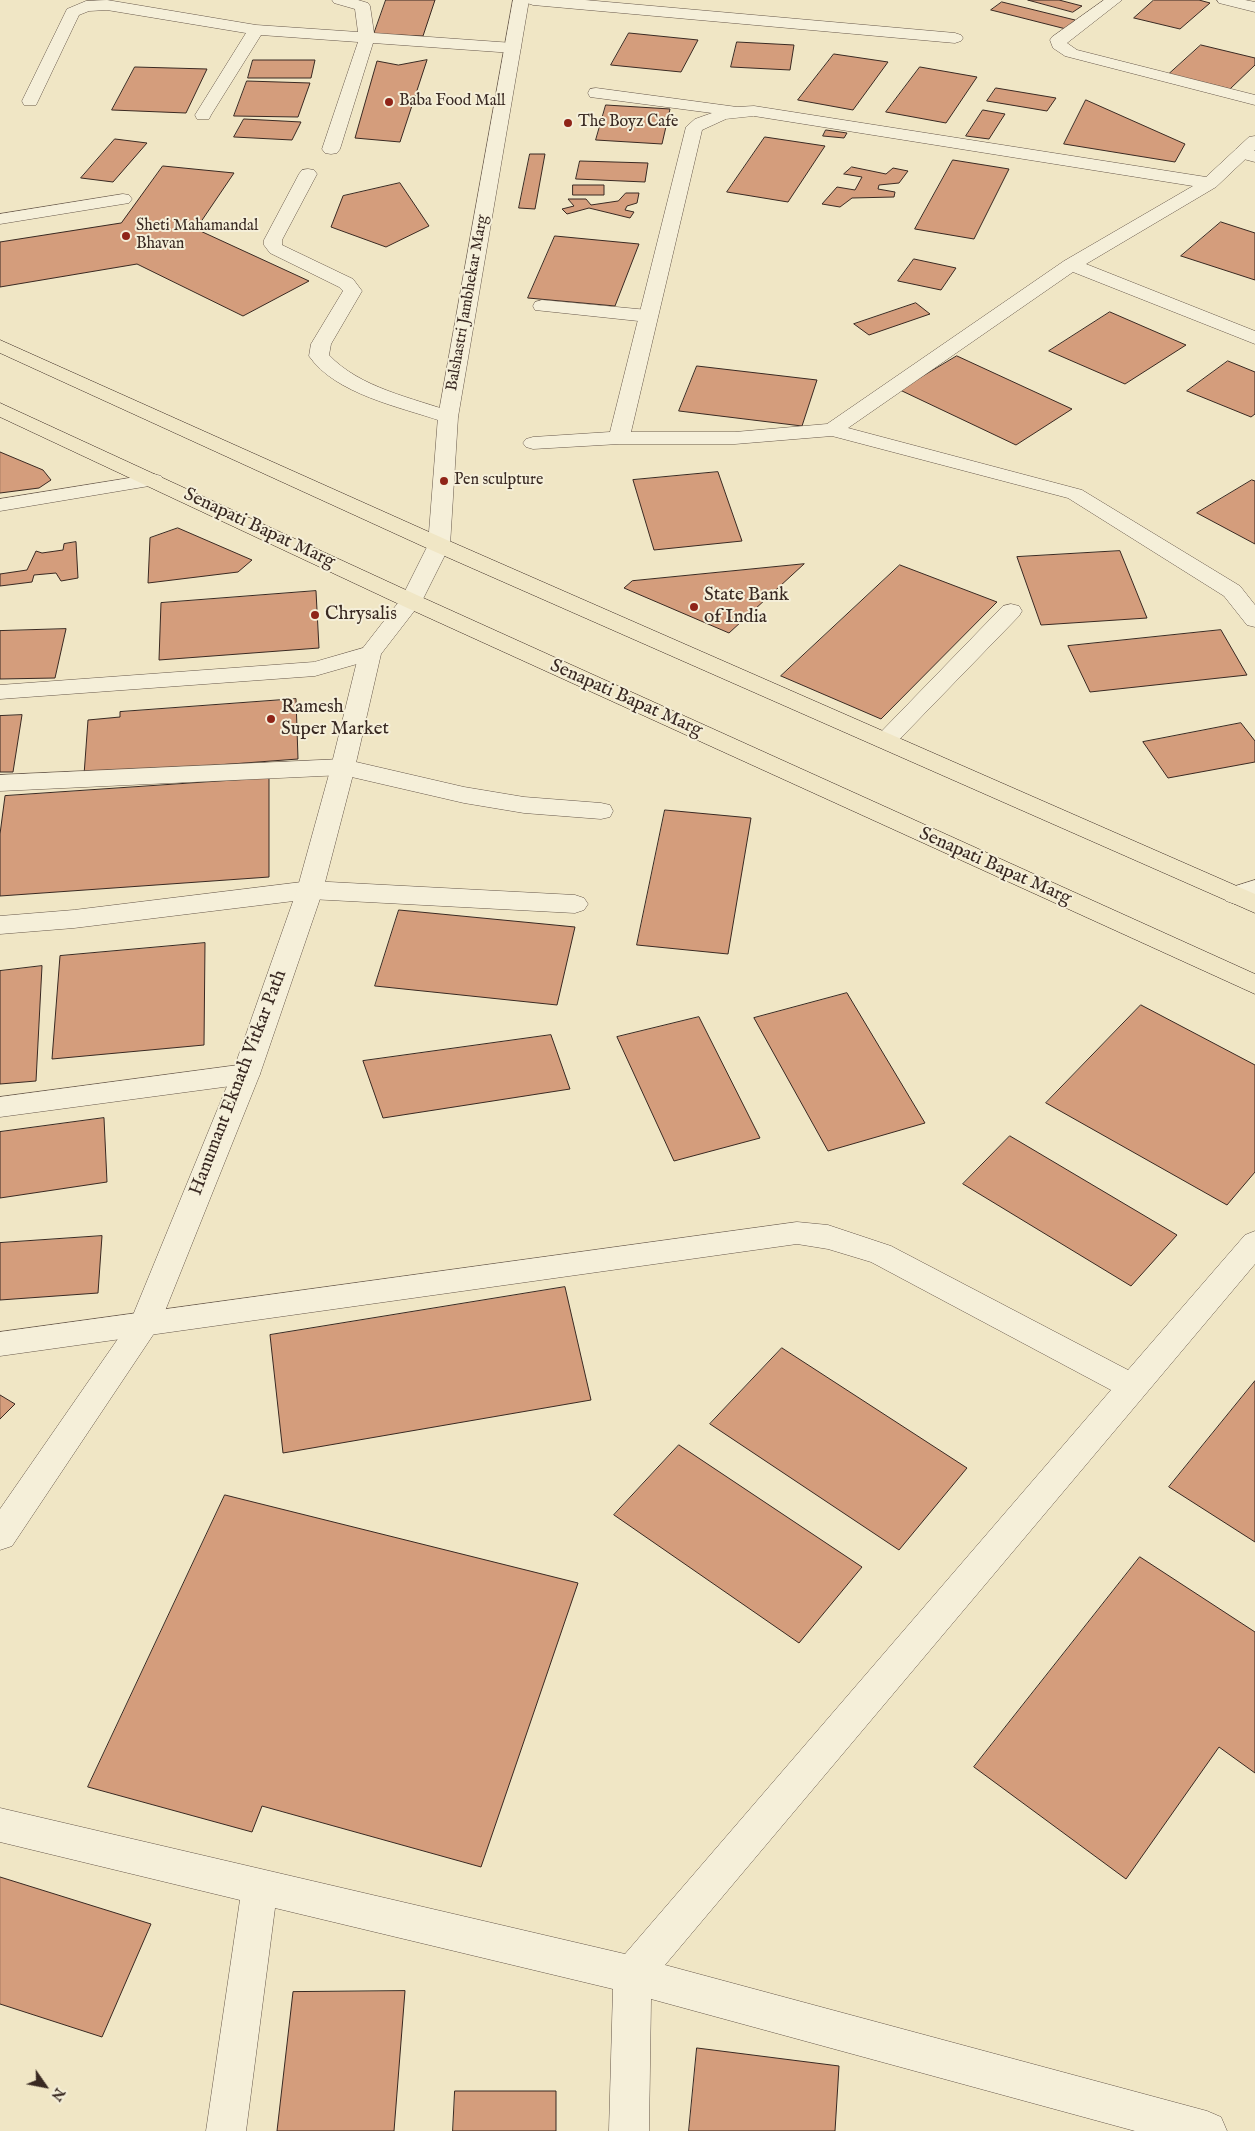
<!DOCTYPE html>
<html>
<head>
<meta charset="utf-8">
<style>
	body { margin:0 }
	#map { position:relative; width:1255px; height:2131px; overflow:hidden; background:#f0e6c5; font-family:"IM FELL English",serif }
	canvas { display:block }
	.north { position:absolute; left:20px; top:2061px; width:50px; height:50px; -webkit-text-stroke:4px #f5efd9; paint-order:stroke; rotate:123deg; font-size:14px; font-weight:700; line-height:20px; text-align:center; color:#392922 }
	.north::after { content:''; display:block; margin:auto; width:18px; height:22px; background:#392922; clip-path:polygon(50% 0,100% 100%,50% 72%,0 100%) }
</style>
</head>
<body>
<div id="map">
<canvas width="1255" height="2131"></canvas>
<div class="north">N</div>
</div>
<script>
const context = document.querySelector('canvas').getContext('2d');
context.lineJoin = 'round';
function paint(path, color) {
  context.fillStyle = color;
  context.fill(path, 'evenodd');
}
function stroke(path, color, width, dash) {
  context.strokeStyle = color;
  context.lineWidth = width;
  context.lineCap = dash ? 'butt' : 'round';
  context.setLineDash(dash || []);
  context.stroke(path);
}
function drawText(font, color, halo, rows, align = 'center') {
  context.font = font + ' "IM FELL English",serif';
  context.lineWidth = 4;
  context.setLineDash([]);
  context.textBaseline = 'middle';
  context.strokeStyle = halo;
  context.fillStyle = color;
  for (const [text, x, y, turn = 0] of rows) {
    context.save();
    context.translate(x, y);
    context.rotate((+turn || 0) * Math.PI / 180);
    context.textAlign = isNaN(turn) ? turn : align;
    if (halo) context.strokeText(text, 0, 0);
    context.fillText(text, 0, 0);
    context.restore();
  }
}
const building = new Path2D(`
	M386,0H435L423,36L374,34Z
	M1028,0H1059L1082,6L1073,12Z
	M1154,0H1199L1210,3L1180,29L1134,18Z
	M1002,2L1075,20L1066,29L991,10Z
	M629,33L698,40L681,72L611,65Z
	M737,42L794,45L790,70L731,67Z
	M1201,45L1255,58V65L1230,89L1169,74Z
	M834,54L888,62L853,110L798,100Z
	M253,60H315L311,78H248Z
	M427,60L400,142L355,138L377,61L398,65Z
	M135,67L207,69L186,113L112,110Z
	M920,67L977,77L946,123L886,112Z
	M247,81L310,83L298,117L234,116Z
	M996,88L1056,98L1047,111L987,101Z
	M1086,100L1185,144L1175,162L1064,144Z
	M606,105L670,109L662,144L596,140Z
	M983,110L1005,114L989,139L966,136Z
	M244,119L301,122L292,140L234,137Z
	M826,130L847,133L844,138L823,136Z
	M765,137L825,146L788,202L727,192Z
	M115,139L147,143L113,182L81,178Z
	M530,154H545L535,209L519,208Z
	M953,160L1009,169L974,239L915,229Z
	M580,161L648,163L645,182L576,179Z
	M163,166L234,173L196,229L309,281L243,316L137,264L0,287V242L121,223Z
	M852,167L886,174L893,168L908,171L899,183L879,185L878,189L895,192L894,197L852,198L840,207L822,204L837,187L855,190L862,177L844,174Z
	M400,183L429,226L386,247L331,227L343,196Z
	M573,185H604V195H573Z
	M626,193H639L637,203L627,206L625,210L634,212L630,218L589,208L567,214L562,209L574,206L568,199H586L591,205L618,201Z
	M1221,222L1255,233V280L1181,256Z
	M555,236L639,244L615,306L528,298Z
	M914,259L956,268L941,290L898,281Z
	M916,303L930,314L869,335L854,324Z
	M1110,312L1186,345L1125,384L1049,351Z
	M957,356L1072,409L1016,445L900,390Z
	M1228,361L1255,372V414L1251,417L1187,391Z
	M697,366L817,380L802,426L679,411Z
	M0,452L43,470L51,480L39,488L0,493Z
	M718,472L742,541L654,550L633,480Z
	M1252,480L1255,481V544L1197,513Z
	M178,528L252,560L238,572L148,583L150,538Z
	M76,542L78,578L61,581L56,573L34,575L32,582L0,586V574L27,570L36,551L42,553L63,550L64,544Z
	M1120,551L1147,618L1041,625L1017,557Z
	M804,564L729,633L624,588L632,581Z
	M900,565L997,602L881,719L781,676Z
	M316,591L319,648L159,660L161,603Z
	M66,629L55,678L0,679V631Z
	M1221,630L1247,675L1090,692L1068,646Z
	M296,699L298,759L84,775L88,720L120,717V712Z
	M22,715L13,772H0V716Z
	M1241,723L1255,741V762L1168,778L1143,742Z
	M269,778V877L0,896V834L5,796Z
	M665,810L751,818L728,954L637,945Z
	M399,910L575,927L557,1005L375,986Z
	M205,943L204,1045L52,1059L60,956Z
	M42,966L36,1081L0,1084V971Z
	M847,993L925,1123L828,1151L754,1018Z
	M1141,1005L1255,1065V1172L1227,1205L1046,1103Z
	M699,1017L760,1138L674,1161L617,1037Z
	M551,1035L570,1089L383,1118L363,1061Z
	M104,1118L107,1182L0,1198V1132Z
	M1010,1136L1177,1235L1131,1286L963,1184Z
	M102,1236L98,1293L0,1300V1243Z
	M565,1287L591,1400L283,1453L270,1335Z
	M782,1348L967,1468L899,1550L710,1424Z
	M1255,1381V1542L1169,1487Z
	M0,1395L15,1404L0,1419Z
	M679,1445L862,1567L799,1643L614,1515Z
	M225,1495L578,1583L481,1867L262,1806L252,1832L88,1787Z
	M1140,1557L1255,1632V1773L1219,1747L1126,1879L974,1767Z
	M0,1877L151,1924L102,2037L0,2004Z
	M405,1991L394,2131H277L293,1992Z
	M697,2048L839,2066L835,2131H689Z
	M455,2091H556V2131H453Z`);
paint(building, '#d49d7c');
stroke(building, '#392922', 1);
const service = new Path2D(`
	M107,0L256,25L358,32L355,9L334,3L332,0H358L368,3L370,6L374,33L513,43L519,45L521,48L519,51L513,53L373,43L340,149L337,153L331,154L325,153L322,149L358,42L261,35L211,115L209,119H197L195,115L246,33L107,10L89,11L79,15L38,101L36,105H24L22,101L67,9L86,1Z
	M525,0H585L955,33L961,35L963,38L961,41L955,43L533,5L527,3Z
	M1242,148L1255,151V162L1236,157L1233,153L1236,149Z
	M308,169L314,170L317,174L282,240V245L353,279L362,291L331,344L329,355C360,388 413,398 455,413L458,417L455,421L448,423L441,421C400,407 335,394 309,356L311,344L343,291L339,287L270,253L264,245V240L299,174L302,170Z
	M123,194L129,195L132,199L129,203L0,224V214Z
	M542,300L648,310L655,312L658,316L655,320L648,322L535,310L533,306L535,302Z
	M1011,604L1019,606L1022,611L1019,616L893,746L885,749L877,746L873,741L877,736L1003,606Z`);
const minor = new Path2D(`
	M1104,0H1122L1067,43L1077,50L1255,95V105L1065,56L1053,48L1050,40L1052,37Z
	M1217,0H1245L1255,2V12L1219,3Z
	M596,88L737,107L754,106L1206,177L1249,137L1255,136V150L1216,187L1086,264L1255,331V344L1073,272L848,428L1082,490L1240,586L1255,605V627L1247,625L1224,596L1068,498L832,436L735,444H619L533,449L526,447L523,443L526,439L533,437L610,432L686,127L695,119L712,113L590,97L588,93L590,89ZM754,116L1193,186L1064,261L827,424L735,432H631L702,130L726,119Z
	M154,474L161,476L164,480L161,484L0,511V499Z
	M370,646L378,648L381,653L378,658L315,676L0,699V685L314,662Z
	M343,759L464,787L524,797L601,803L610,805L613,811L610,817L601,819L524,813L464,803L343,775L0,791V775Z
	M1255,880V898L1235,904L1226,901L1222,895L1226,889Z
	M310,881L575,895L584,898L588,904L584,910L575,913L310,899L74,928L0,934V916L74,910Z
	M246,1064L256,1067L260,1074L256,1081L246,1084L0,1117V1097Z
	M797,1222L828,1225L891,1246L1128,1370L1245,1235L1255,1231V1264L665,1965L1207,2111L1221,2117L1227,2131H1135L651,1999L649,2131H609L613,1989L275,1908L246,2131H206L240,1900L0,1842V1808L625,1954L1111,1390L871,1262L828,1249L797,1244L0,1356V1332Z`);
const tertiary = new Path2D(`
	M513,0H529L458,417L450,545L422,601L381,654L355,767L323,890L260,1074L159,1326L12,1546L0,1550V1509L131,1320L232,1074L297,890L331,767L359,653L401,599L428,545L438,417Z`);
const primary = new Path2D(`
	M0,340L447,540L1255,894V913L431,550L0,353Z
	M0,403L419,596L1255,974V994L403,606L0,417Z`);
stroke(service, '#67584b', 1);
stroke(minor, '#67584b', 1);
stroke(tertiary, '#67584b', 1);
stroke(primary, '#392922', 1);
paint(service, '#f5efd9');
paint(minor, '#f5efd9');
paint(tertiary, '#f5efd9');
paint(primary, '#f0e6c5');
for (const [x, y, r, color] of [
	[389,102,5,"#8f2418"],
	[568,123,5,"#8f2418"],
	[126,236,5,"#8f2418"],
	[444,481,5,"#8f2418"],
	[694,607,5,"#8f2418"],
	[315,615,5,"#8f2418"],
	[271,719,5,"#8f2418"]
]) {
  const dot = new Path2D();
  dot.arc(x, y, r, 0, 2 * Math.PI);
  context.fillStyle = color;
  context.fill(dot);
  stroke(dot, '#f5efd9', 2);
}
drawText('16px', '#392922', '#f5efd9', [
	["Baba Food Mall",399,102],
	["The Boyz Cafe",578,123],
	["Sheti Mahamandal",136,227],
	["Bhavan",136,245],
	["Pen sculpture",454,481]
], 'left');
drawText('16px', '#392922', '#f5efd9', [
	["Balshastri Jambhekar Marg",468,303,-80]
]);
drawText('19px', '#392922', '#f5efd9', [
	["Senapati Bapat Marg",259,529,25],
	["Senapati Bapat Marg",626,699,24],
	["Senapati Bapat Marg",995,867,24],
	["Hanumant Eknath Vitkar Path",239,1083,-69]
]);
drawText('19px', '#392922', '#f5efd9', [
	["State Bank",704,596],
	["of India",704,618],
	["Chrysalis",325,615],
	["Ramesh",281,708],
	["Super Market",281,730]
], 'left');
</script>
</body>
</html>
